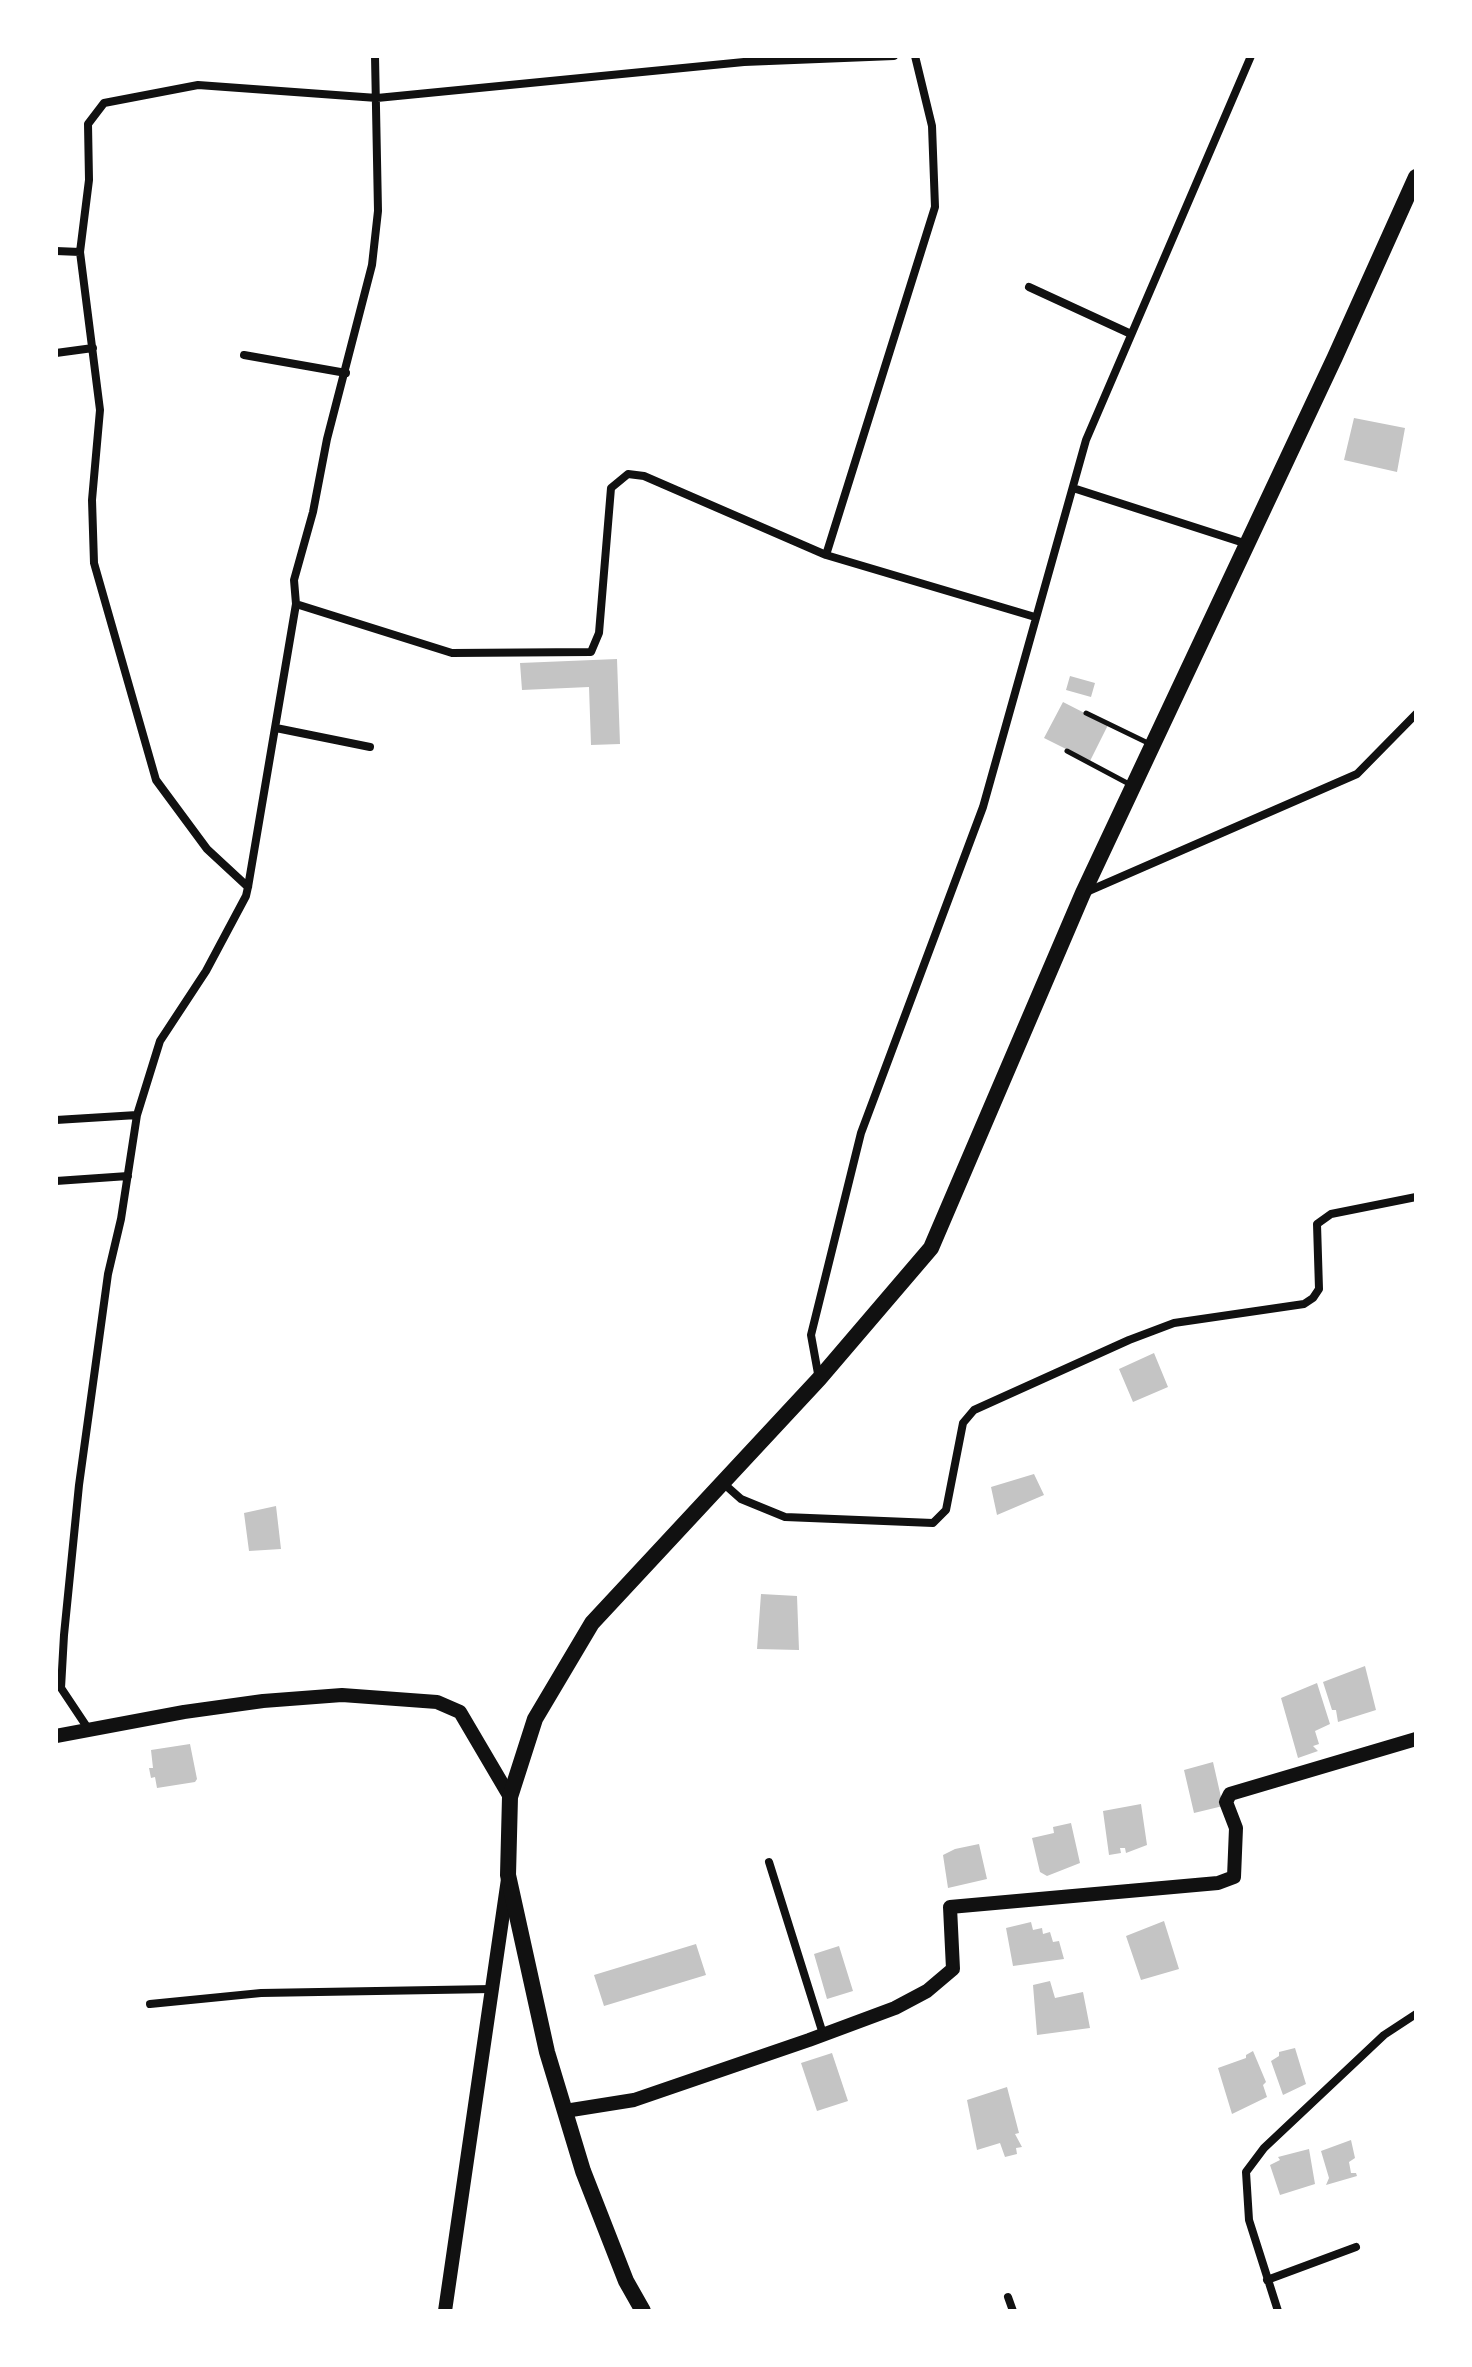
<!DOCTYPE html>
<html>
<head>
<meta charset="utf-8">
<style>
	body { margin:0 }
	#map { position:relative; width:1472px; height:2367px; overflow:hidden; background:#fff; font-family:"Varela Round",sans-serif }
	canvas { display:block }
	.frame { position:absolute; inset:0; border:58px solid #fff; pointer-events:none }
</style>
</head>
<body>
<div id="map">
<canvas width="1472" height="2367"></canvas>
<div class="frame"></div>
</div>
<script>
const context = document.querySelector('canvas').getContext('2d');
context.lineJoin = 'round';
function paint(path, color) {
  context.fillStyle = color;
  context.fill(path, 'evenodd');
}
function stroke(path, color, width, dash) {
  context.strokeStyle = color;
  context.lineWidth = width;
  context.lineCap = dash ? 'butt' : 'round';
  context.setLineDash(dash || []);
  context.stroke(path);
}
paint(new Path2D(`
	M1354,418L1405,428L1397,472L1344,460Z
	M617,659L620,744L591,745L589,687L522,690L520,663Z
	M1070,676L1095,683L1091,697L1066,690Z
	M1063,702L1108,725L1090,761L1044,738Z
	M1154,1353L1168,1387L1133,1402L1119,1369Z
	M1034,1474L1044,1495L997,1515L991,1487Z
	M276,1506L281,1549L249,1551L244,1513Z
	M761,1594L797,1596L799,1650L757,1649Z
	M1365,1666L1376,1710L1338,1722L1336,1710H1332L1323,1682Z
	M1317,1683L1330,1724L1315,1731L1319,1744L1313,1746L1318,1751L1298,1758L1281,1698Z
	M190,1744L197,1779L195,1782L157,1788L155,1777L151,1778L149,1768H153L151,1750Z
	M1213,1762L1223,1806L1194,1813L1184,1770Z
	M1141,1804L1147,1845L1126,1853L1125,1848H1120L1121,1853L1109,1855L1103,1811Z
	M1071,1823L1080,1863L1047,1876L1040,1872L1032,1838L1054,1833L1053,1827Z
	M979,1844L987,1879L948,1888L943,1855L955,1849Z
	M1164,1921L1179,1969L1141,1980L1126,1936Z
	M1031,1922L1033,1930L1042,1928L1043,1934L1050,1932L1053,1942L1059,1941L1064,1959L1013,1966L1006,1928Z
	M696,1944L706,1975L604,2006L594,1975Z
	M839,1946L853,1991L827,1999L814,1954Z
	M1050,1981L1055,1998L1083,1992L1090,2028L1037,2035L1033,1985Z
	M1295,2048L1306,2084L1283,2095L1271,2061L1279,2056V2052Z
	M1253,2051L1266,2082L1263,2085L1267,2097L1232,2114L1218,2068L1246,2058V2055Z
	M832,2053L848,2101L817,2111L801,2063Z
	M1007,2087L1019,2133L1015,2134L1022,2147L1016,2148L1017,2154L1005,2157L1000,2143L977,2150L967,2100Z
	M1351,2140L1355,2158L1349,2162L1351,2173H1356L1357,2176L1326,2185L1329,2178L1321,2151Z
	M1309,2149L1315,2184L1280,2195L1270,2165L1280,2160L1278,2157Z`), '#c4c4c4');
stroke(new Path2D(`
	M1086,713L1150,744
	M1067,751L1129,784`), '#111', 5);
stroke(new Path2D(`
	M56,251L80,252
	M1029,287L1131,334
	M56,353L93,348
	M244,355L346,373
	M1073,488L1247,544
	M826,555L935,207L932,126L915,56
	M296,604L452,653L591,652L599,633L611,488L628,474L644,476L826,555L1035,617
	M276,728L370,747
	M248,887L207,849L156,780L94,563L92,500L100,410L80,252L89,180L88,124L104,103L198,85L377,98L744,62L894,56
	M1084,893L1357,774L1416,714
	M56,1120L137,1115
	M56,1181L128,1176
	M819,1379L811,1335L861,1133L983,807L1086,440L1251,56
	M723,1483L741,1499L785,1517L933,1523L946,1510L963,1423L974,1410L1129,1340L1174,1323L1304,1304L1313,1298L1319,1289L1317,1224L1331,1214L1416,1197
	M89,1730L61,1688L64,1635L79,1485L95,1369L108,1274L121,1219L137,1115L160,1041L206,971L246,896L248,887L296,604L294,580L313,512L327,439L372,265L378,211L375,56
	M769,1862L823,2034
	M150,2004L261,1993L492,1989
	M1267,2280L1356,2247
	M1008,2297L1013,2311
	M1278,2311L1249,2220L1246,2172L1264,2148L1384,2035L1416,2014`), '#111', 8);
stroke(new Path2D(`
	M56,1736L184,1712L263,1701L342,1695L437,1702L460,1712L510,1797
	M565,2111L634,2100L809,2040L895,2008L927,1991L953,1969L950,1907L1218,1883L1234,1877L1236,1828L1226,1802L1230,1794L1416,1739
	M445,2311L508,1879`), '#111', 14);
stroke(new Path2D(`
	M643,2311L626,2281L583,2171L547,2052L508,1875L510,1797L535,1719L592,1623L819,1379L931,1248L1083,893L1335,357L1416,177`), '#111', 16);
</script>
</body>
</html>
